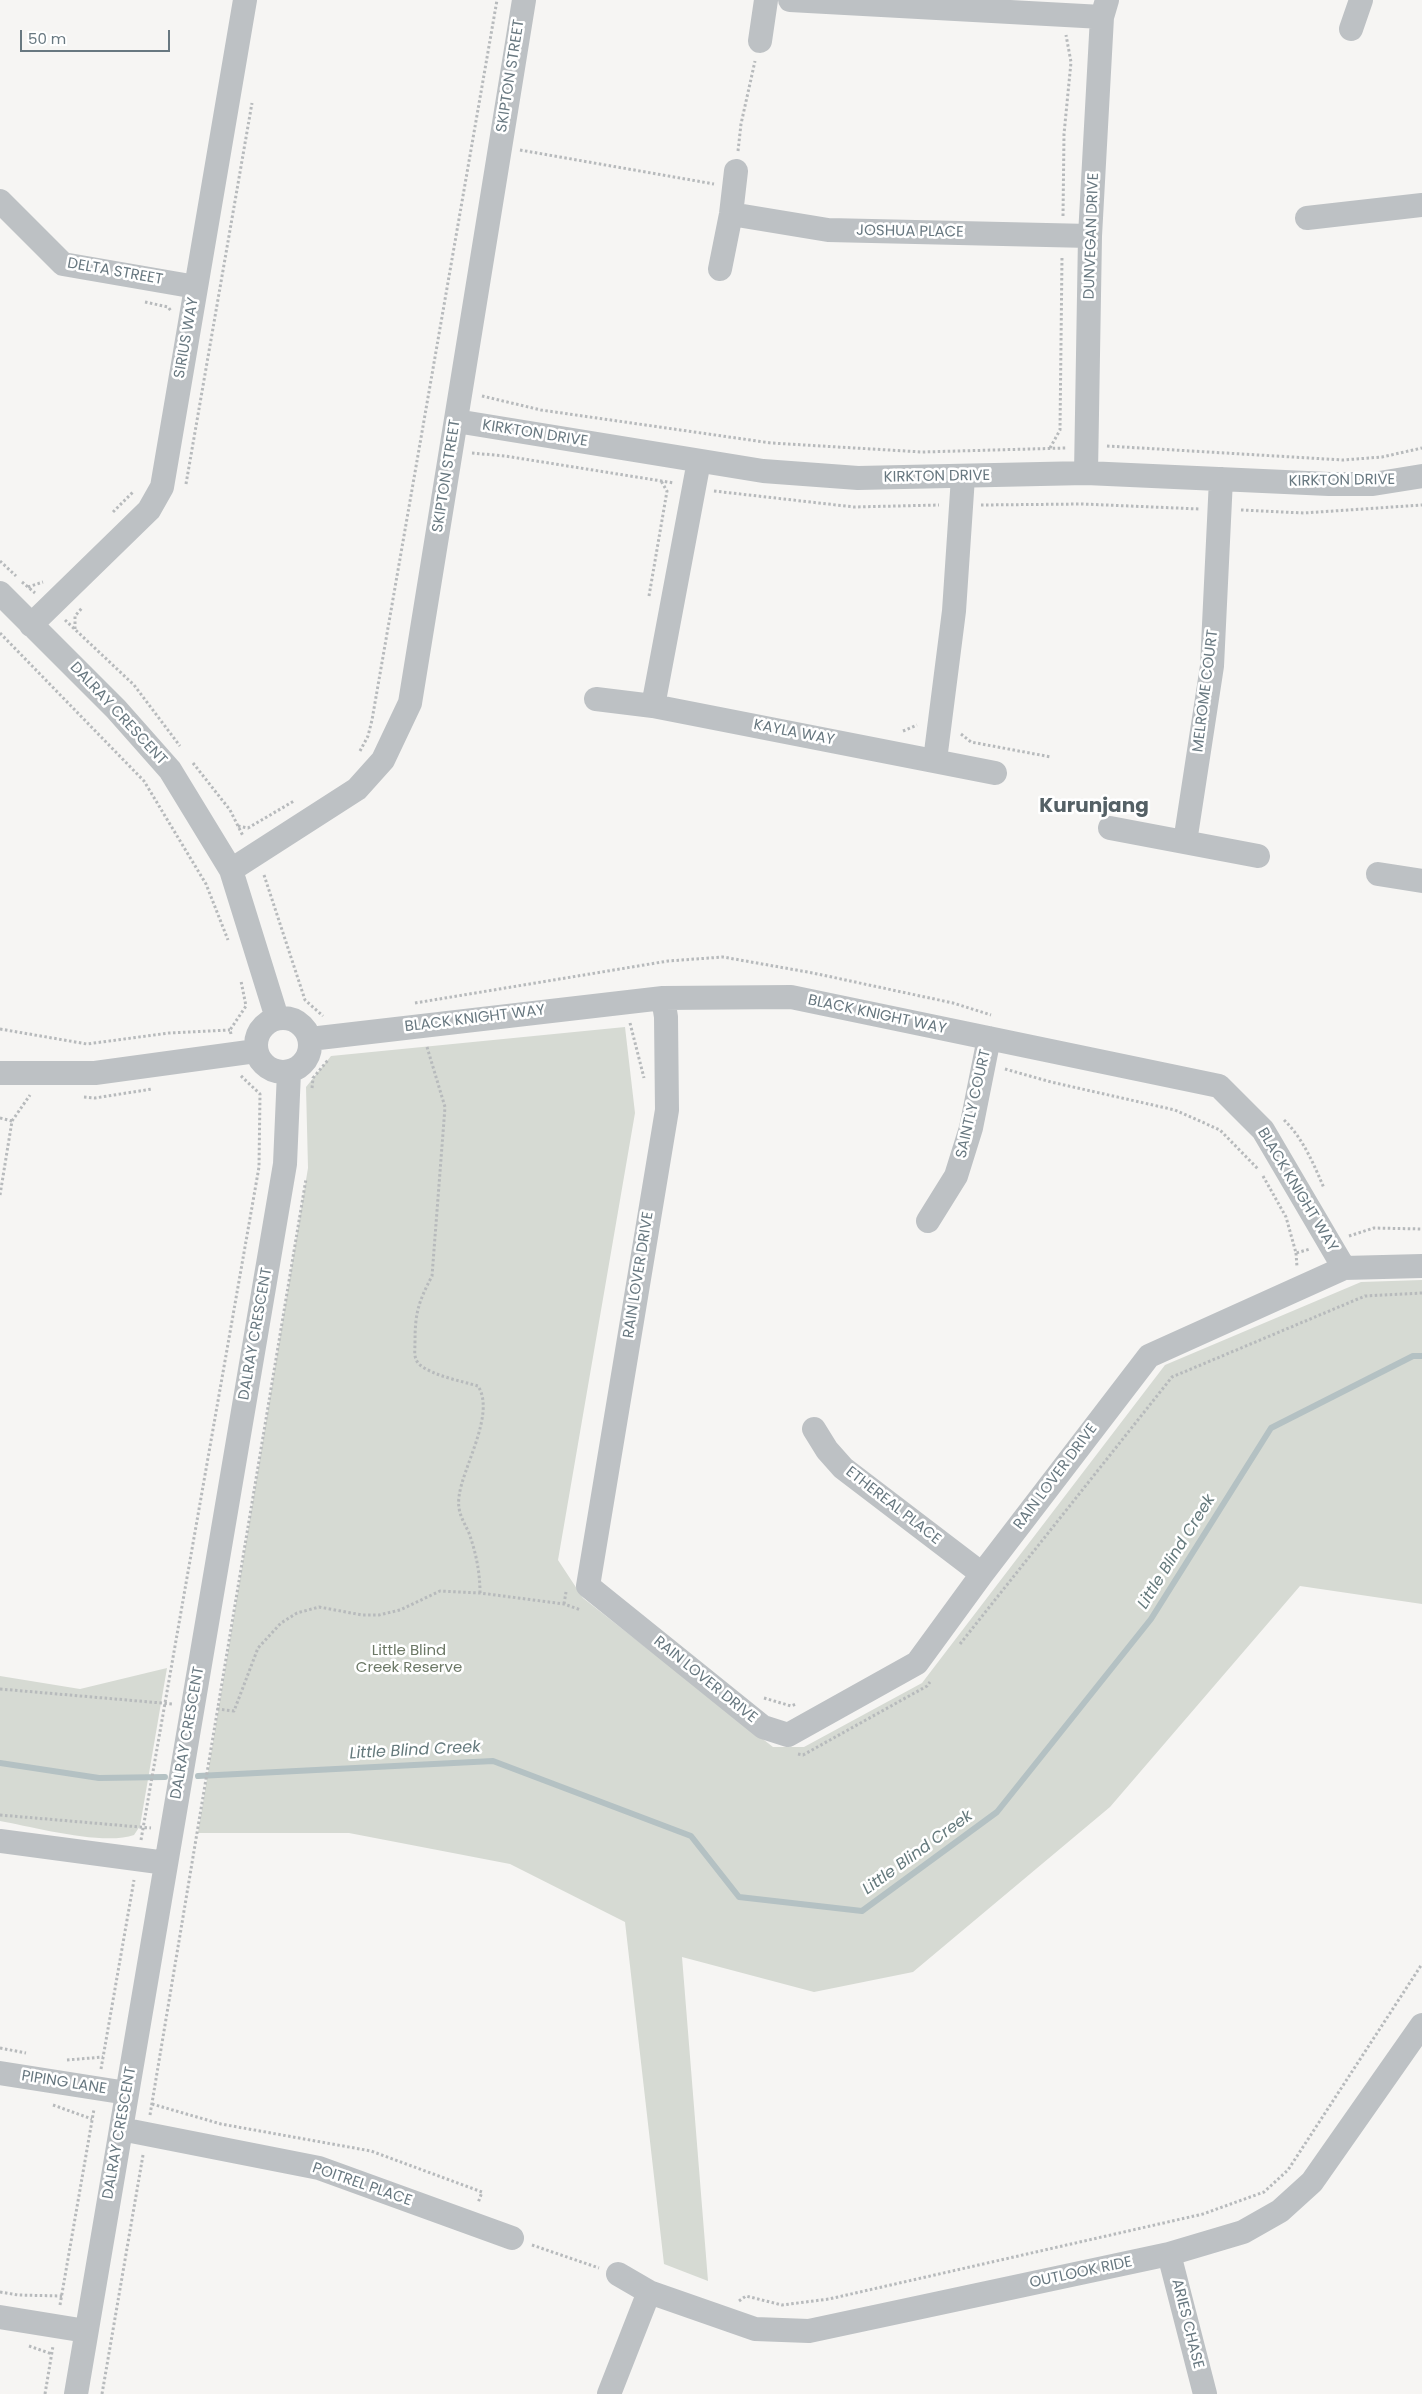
<!DOCTYPE html>
<html>
<head>
<meta charset="utf-8">
<style>
	body { margin:0 }
	#map { position:relative; width:1422px; height:2394px; overflow:hidden; background:#f6f5f3; font-family:Poppins,sans-serif }
	canvas { display:block }
	.scale { position:absolute; left:20px; top:30px; width:150px; height:22px; box-sizing:border-box; border:2px solid #687880; border-top:0; padding-left:6px; font-size:15px; line-height:18px; white-space:nowrap; color:#687880; -webkit-text-stroke:4px #fff; paint-order:stroke }
</style>
</head>
<body>
<div id="map">
<canvas width="1422" height="2394"></canvas>
<div class="scale">50 m</div>
</div>
<script>
const context = document.querySelector('canvas').getContext('2d');
context.lineJoin = 'round';
function paint(path, color) {
  context.fillStyle = color;
  context.fill(path, 'evenodd');
}
function stroke(path, color, width, dash) {
  context.strokeStyle = color;
  context.lineWidth = width;
  context.lineCap = dash ? 'butt' : 'round';
  context.setLineDash(dash || []);
  context.stroke(path);
}
function drawText(font, color, halo, rows, align = 'center') {
  context.font = font + ' Poppins,sans-serif';
  context.lineWidth = 5;
  context.setLineDash([]);
  context.textBaseline = 'middle';
  context.strokeStyle = halo;
  context.fillStyle = color;
  for (const [text, x, y, turn = 0] of rows) {
    context.save();
    context.translate(x, y);
    context.rotate((+turn || 0) * Math.PI / 180);
    context.textAlign = isNaN(turn) ? turn : align;
    if (halo) context.strokeText(text, 0, 0);
    context.fillText(text, 0, 0);
    context.restore();
  }
}
paint(new Path2D(`
	M625,1027L635,1113L558,1560L583,1598L773,1747H804L922,1683L1165,1365L1361,1282L1422,1280V1604L1300,1586L1110,1807L913,1972L814,1992L682,1957L708,2281L664,2264L625,1922L510,1864L349,1833H198L308,1168L306,1087L331,1056Z
	M167,1668L140,1826L134,1835C104,1846 33,1827 0,1821V1676L80,1689Z`), '#d6dad3');
stroke(new Path2D(`
	M0,1763L99,1778L165,1777
	M198,1776L493,1761L691,1836L739,1897L862,1911L997,1812L1151,1619L1271,1428L1413,1356H1422`), '#b4c1c3', 6);
stroke(new Path2D(`
	M520,150L714,184
	M738,151L741,124L755,61
	M1063,216L1064,134L1071,62L1066,35
	M145,302L168,307L171,311
	M482,396L541,410L771,443L922,452L1066,448
	M1107,446L1343,460L1382,457L1422,448
	M1050,448L1060,430L1062,257
	M472,453L505,456L674,483
	M186,484L252,103
	M714,491L854,507L939,505
	M981,505L1083,504L1199,509
	M1241,510L1304,513L1422,505
	M113,512L133,492
	M0,561L16,576
	M22,582L35,593
	M28,587L43,582
	M649,596L667,491L661,481
	M65,620L134,685L180,746
	M75,629V616L82,608
	M0,633L144,781L206,884L228,940
	M903,731L917,725
	M961,734L971,742L1051,757
	M360,751L368,736L372,720L497,0
	M193,763L230,810L243,836
	M238,826L248,828L294,801
	M264,875L305,1000L323,1016
	M415,1003L668,961L723,957L813,973L953,1003L991,1015
	M630,1023L644,1078
	M0,1029L87,1044L169,1033L230,1030
	M231,1034L230,1030L246,1006L241,981
	M427,1047L445,1107L432,1276C418,1303 415,1313 415,1343C415,1350 413,1359 420,1365C434,1376 461,1381 478,1386C496,1414 462,1468 459,1497C457,1512 463,1520 469,1533C476,1553 480,1572 480,1593
	M1005,1069L1051,1082L1175,1110L1220,1130L1258,1169
	M312,1088L313,1078L328,1060
	M84,1097L95,1098L152,1089
	M0,1118L12,1121
	M1284,1120C1303,1138 1314,1165 1324,1188
	M1263,1176L1286,1217L1296,1253L1310,1249
	M0,1195L12,1121L30,1095
	M1349,1236L1374,1228L1422,1229
	M1296,1253L1297,1267
	M564,1604L566,1592
	M960,1644L1172,1377L1365,1296L1422,1293
	M0,1689L173,1704
	M764,1698L791,1706L796,1704
	M217,1709L234,1711L258,1648L281,1623L297,1613L319,1607L362,1615H379L400,1610L440,1591L480,1593L564,1604L581,1610
	M798,1754L803,1755L927,1686L930,1682
	M0,1815L151,1828
	M141,1840L259,1167L260,1094L240,1075
	M0,2048L26,2053
	M67,2060L103,2057
	M101,2069L134,1880
	M152,2104L221,2124L371,2151L482,2192L478,2203
	M53,2105L92,2119
	M150,2115L306,1179
	M532,2245L599,2268
	M0,2292L18,2295L62,2296
	M739,2301L746,2296L782,2305L829,2299L1203,2214L1264,2192L1288,2170L1422,1964
	M60,2305L94,2109
	M29,2346L52,2354
	M45,2394L53,2346
	M102,2394L143,2155`), '#b7babc', 3, [2.5, 2.5]);
stroke(new Path2D(`
	M790,0L1102,17
	M1351,29L1361,0
	M760,41L766,0
	M0,201L63,264L196,287
	M731,214L828,230L1090,236
	M1307,218L1422,205
	M720,269L731,214L736,171
	M456,421L763,471L858,478L1086,473L1329,484H1373L1422,476
	M1086,473L1090,236L1102,17L1107,0
	M0,593L116,709L170,770L231,870L277,1018
	M31,625L149,510L162,487L245,0
	M596,699L653,706L995,773
	M653,706L699,461
	M935,760L954,611L963,477
	M1110,828L1258,856
	M1185,842L1212,666L1221,479
	M231,870L357,789L383,760L410,703L524,0
	M1378,874L1422,881
	M663,998L666,1017L667,1110L588,1586L763,1727L788,1735L917,1663L982,1574L1149,1356L1344,1268L1422,1266
	M256 1045a27 27 0 1 1 54 0a27 27 0 1 1-54 0Z
	M310,1039L663,998L791,997L1219,1086L1263,1130L1344,1268
	M0,1073H95L256,1051
	M928,1221L956,1176L971,1128L989,1038
	M814,1429L827,1450L843,1468L982,1574
	M0,1841L166,1863
	M0,2073L127,2093
	M121,2129L319,2168L512,2238
	M1169,2254L1205,2394
	M618,2274L649,2292L755,2329L809,2331L1169,2254L1243,2232L1280,2211L1312,2182L1422,2025
	M0,2317L86,2331
	M76,2394L285,1164L289,1072
	M609,2394L649,2292`), '#bdc1c4', 24);
drawText('15px', '#687880', '#fff', [
	["SKIPTON STREET",511,76,-81],
	["JOSHUA PLACE",910,232,1],
	["DUNVEGAN DRIVE",1092,236,-88],
	["DELTA STREET",115,272,10],
	["SIRIUS WAY",187,338,-80],
	["KIRKTON DRIVE",535,434,9],
	["SKIPTON STREET",447,476,-81],
	["KIRKTON DRIVE",937,477,-1],
	["KIRKTON DRIVE",1342,481,-1],
	["MELROME COURT",1206,691,-83],
	["DALRAY CRESCENT",118,714,47],
	["KAYLA WAY",794,733,11],
	["BLACK KNIGHT WAY",877,1015,12],
	["BLACK KNIGHT WAY",475,1019,-7],
	["SAINTLY COURT",974,1104,-77],
	["BLACK KNIGHT WAY",1297,1190,59],
	["RAIN LOVER DRIVE",639,1275,-81],
	["DALRAY CRESCENT",256,1334,-80],
	["RAIN LOVER DRIVE",1056,1477,-53],
	["ETHEREAL PLACE",893,1506,38],
	["RAIN LOVER DRIVE",705,1680,39],
	["DALRAY CRESCENT",188,1733,-80],
	["PIPING LANE",64,2083,9],
	["DALRAY CRESCENT",120,2133,-80],
	["POITREL PLACE",362,2185,19],
	["OUTLOOK RIDE",1081,2273,-12],
	["ARIES CHASE",1187,2324,76]
]);
drawText('15px', '#6c7866', '#fff', [
	["Little Blind",409,1651],
	["Creek Reserve",409,1668]
]);
drawText('italic 16px', '#64797c', '#fff', [
	["Little Blind Creek",1177,1552,-58],
	["Little Blind Creek",415,1751,-3],
	["Little Blind Creek",918,1853,-36]
]);
drawText('bold 20px', '#556166', '#fff', [
	["Kurunjang",1094,807]
]);
</script>
</body>
</html>
